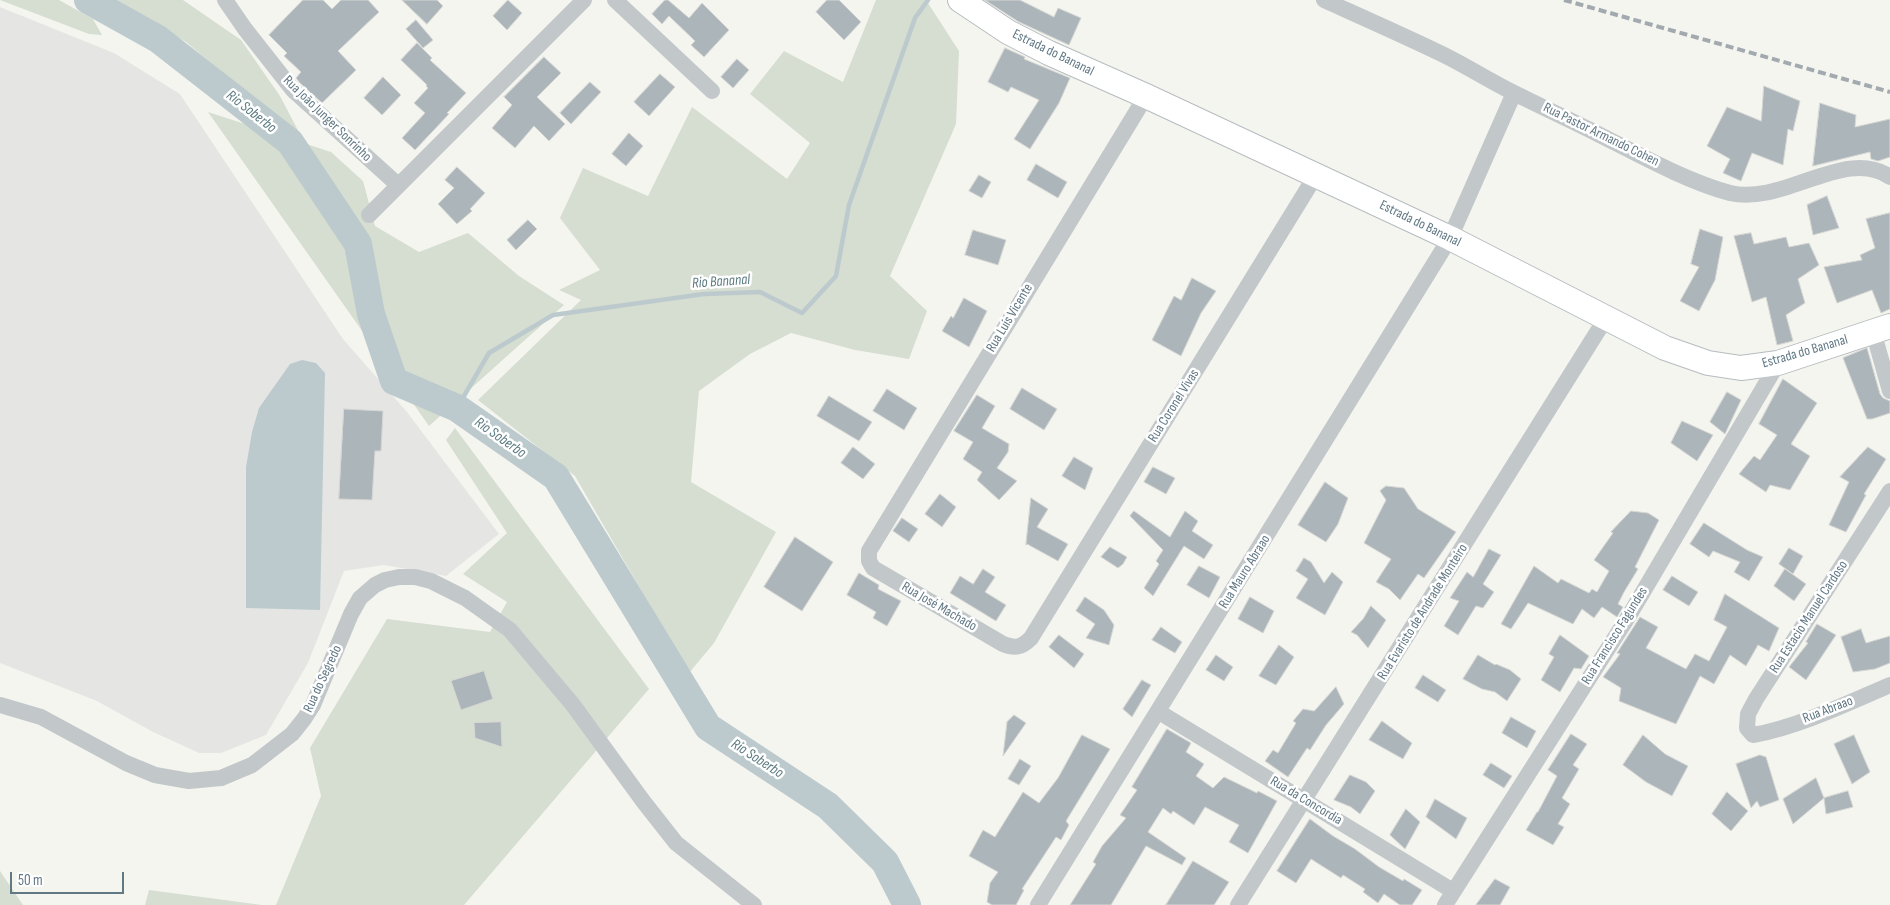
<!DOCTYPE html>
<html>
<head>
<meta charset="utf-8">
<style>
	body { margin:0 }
	#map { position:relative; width:1890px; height:905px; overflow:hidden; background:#f5f5f0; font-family:"Sofia Sans Condensed",sans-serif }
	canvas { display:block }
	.scale { position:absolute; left:10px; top:872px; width:114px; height:22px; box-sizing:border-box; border:2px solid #617885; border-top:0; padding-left:6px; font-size:15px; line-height:18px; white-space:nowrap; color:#617885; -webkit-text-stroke:4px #fff; paint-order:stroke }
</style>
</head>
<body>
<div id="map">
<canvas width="1890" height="905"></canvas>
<div class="scale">50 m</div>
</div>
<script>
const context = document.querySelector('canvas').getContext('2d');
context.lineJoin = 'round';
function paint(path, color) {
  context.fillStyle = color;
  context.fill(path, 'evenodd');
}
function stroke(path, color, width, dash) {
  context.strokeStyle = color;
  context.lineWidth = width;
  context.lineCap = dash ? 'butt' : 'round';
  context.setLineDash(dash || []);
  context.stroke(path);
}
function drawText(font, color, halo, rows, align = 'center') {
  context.font = font + ' "Sofia Sans Condensed",sans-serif';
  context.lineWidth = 5;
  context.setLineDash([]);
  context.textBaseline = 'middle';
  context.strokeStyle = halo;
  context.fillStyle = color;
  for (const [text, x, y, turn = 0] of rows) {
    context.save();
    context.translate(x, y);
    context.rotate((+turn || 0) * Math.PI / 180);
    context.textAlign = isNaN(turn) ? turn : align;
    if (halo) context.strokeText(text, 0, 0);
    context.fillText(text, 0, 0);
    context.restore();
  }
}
paint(new Path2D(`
	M0,7L114,53L180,94L343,339L407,412L499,534L446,576L384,565L344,571L308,663L266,735L221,753H199L153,732L97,701L0,663Z`), '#e5e6e4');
paint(new Path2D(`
	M0,0H59L93,19L102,35L89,34Z
	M114,0H183L241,40L280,96L303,140L186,42Z
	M876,0H926L959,51L956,124L890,276L927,311L909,359L855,350L791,333L750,354L699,391L691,482L776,532L714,643L689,673L575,476L478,400L581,300L559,290L600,270L560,218L583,168L648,196L692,107L787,179L810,143L750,94L784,51L843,82Z
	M208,112L331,152L363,181L375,226L419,252L468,233L519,276L564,305L429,426Z
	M455,428L649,689L464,905H276L321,796L310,748L387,619L490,632L507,602L463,574L507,533L446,440Z
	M0,871L23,905H0Z
	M149,890L262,905H145Z`), '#d6ddd1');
paint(new Path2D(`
	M302,360L316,363L325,373L320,610L246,608V467L252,432L259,408L290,364Z`), '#bccace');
stroke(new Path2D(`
	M457,408L489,353L553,315L704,294L760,292L802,313L836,276L849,205L915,18L928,0`), '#bccace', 4.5);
stroke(new Path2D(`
	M88,0L158,39L290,142L358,244L371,314L394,381L457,408L556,477L708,727L828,806L885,862L907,905`), '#bccace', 28);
const building = new Path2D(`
	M303,0H323L332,9L341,0H368L379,12L338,51L356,70L322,103L300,83L296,78L301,72L284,56L287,53L269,35Z
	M402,0H437L443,6L427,24Z
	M508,0L522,13L507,30L493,16Z
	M665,0H668L689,18L702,3L729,30L704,57L691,45L695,41L669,16L662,24L652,14Z
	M827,0H839L861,22L844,40L816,12Z
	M985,0H1020L1054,17L1058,8L1081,18L1069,45L1019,22Z
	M416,20L433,40L423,48L406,29Z
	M417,43L432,58L430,60L466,93L447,113L449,114L415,150L402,138L425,113L414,103L428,88L426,86L427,85L401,60Z
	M1005,48L1025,57L1024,59L1070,78L1059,103L1030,149L1014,139L1039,100L1011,87L1008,92L988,82Z
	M544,57L561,73L537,97L565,124L549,141L534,126L515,148L492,128L512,105L504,97Z
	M737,59L749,70L733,88L721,77Z
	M660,74L675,87L649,116L634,102Z
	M383,77L401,95L382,115L364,98Z
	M590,82L601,92L571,124L560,113Z
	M1764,86L1800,101L1793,131L1788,129L1783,165L1752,153L1741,181L1723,173L1730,159L1707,146L1727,107L1761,121Z
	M1820,103L1856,115L1855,127L1890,119V157L1878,161L1871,159L1870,152L1813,166Z
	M629,133L643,146L626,166L612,154Z
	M1036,164L1067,182L1058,198L1027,180Z
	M457,167L485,193L470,209L472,211L457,224L438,204L454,188L445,180Z
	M979,175L991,182L982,198L969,191Z
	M1827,196L1839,228L1813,235L1807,205Z
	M1890,213V309L1881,313L1872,290L1837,303L1824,267L1862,260L1860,255L1875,248L1866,219Z
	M528,220L537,229L516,250L507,240Z
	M1700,229L1723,237L1715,280L1699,311L1680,301L1699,267L1691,264Z
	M973,230L1006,240L998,265L965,255Z
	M1751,233L1754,244L1786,237L1789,247L1809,243L1819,265L1798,279L1805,303L1786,315L1793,341L1777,345L1766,297L1752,302L1734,236Z
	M1192,278L1216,291L1201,313L1181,356L1152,340L1174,296L1181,300Z
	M964,298L987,311L969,347L942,331L951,316L953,318Z
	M1867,348L1880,394L1883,398L1890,401V413L1872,419H1867L1843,358Z
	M1783,379L1817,403L1791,444L1810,456L1790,490L1770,485L1766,492L1739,474L1754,456L1760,460L1777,435L1759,424Z
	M1022,388L1057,409L1044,430L1010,409Z
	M887,389L917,408L904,430L873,411Z
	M1727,392L1741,400L1725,434L1710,422Z
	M977,395L995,406L982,428L1009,444L1008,452L997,468L1017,481L999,500L977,480L982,472L963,459L973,442L954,431Z
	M829,396L872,422L859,441L817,416Z
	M344,409L383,411L381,451H375L372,500L339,499Z
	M1682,421L1713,435L1697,461L1671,443Z
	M853,447L875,464L863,479L841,463Z
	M1868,447L1886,459L1864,494L1866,495L1846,532L1829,525L1849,482L1840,477Z
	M1074,457L1093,468L1085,490L1062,476Z
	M1153,467L1175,478L1166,494L1144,482Z
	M1325,482L1348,498L1338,524L1326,542L1298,525Z
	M1386,486L1404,488L1418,509L1456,532L1424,578L1418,574L1400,600L1389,589L1376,582L1391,559L1364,543L1386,500L1380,491Z
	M940,494L956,507L942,527L925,514Z
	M1031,498L1048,509L1037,527L1068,544L1058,561L1027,544L1026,545Z
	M1134,511L1170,537L1185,511L1198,521L1192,531L1213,545L1204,559L1184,546L1153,596L1144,588L1159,564L1156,561L1163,550L1130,516Z
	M1631,511L1648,513L1659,520L1635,567L1638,569L1624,592L1618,604L1623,607L1617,617L1602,607L1594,618L1582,609L1573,624L1528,603L1511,629L1501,624L1534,566L1558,583L1561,579L1589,593L1592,589L1597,592L1609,571L1594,560L1613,533L1611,532Z
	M902,518L918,529L909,542L893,531Z
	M1704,523L1747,550L1763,557L1749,581L1734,572L1740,562L1713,551L1709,557L1690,544Z
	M795,537L833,562L802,611L764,587Z
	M1110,547L1127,557L1123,564L1118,568L1101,557Z
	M1789,548L1803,556L1793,574L1779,564Z
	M1489,549L1501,555L1483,584L1494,592L1483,608L1476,606L1458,635L1444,626L1459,601L1450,598L1467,572L1473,577Z
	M1304,558L1311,562L1324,583L1332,572L1343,582L1325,615L1296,598L1308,579L1296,571Z
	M1199,566L1220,577L1209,598L1187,585Z
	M983,569L995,577L985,592L1006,605L996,621L950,593L960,576L973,584Z
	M1785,569L1806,584L1794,601L1774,586Z
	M859,573L879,585L878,589L901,601L887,626L873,618L876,612L847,595Z
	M1672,576L1698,592L1689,606L1663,590Z
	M1725,594L1779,628L1769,651L1758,645L1746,666L1730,655L1714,684L1700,676L1676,724L1619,701L1621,688L1603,677L1620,654L1617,653L1640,617L1658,627L1646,648L1686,669L1695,654L1709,661L1727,627L1714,620Z
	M1085,597L1104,610L1114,625L1109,645L1086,638L1095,624L1076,611Z
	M1250,597L1274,611L1263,633L1238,619Z
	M1371,606L1386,620L1368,648L1357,635L1351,632L1363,619Z
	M1817,624L1836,635L1806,680L1789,667L1808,643L1806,642Z
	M1161,627L1182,642L1175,653L1152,640Z
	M1861,629L1866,643L1890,636V663L1875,669L1853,672L1841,637Z
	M1059,635L1084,654L1074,668L1049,647Z
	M1560,635L1589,656L1581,669L1574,668L1560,692L1541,680L1554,657L1549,654Z
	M1279,645L1294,657L1276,685L1259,676Z
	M1216,655L1233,667L1224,681L1206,670Z
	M1478,655L1495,665L1496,664L1510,670L1521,679L1507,701L1495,692L1482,689L1463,679Z
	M484,671L493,699L461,710L451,681Z
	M1423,675L1446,690L1438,702L1415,688Z
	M1142,680L1151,685L1132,717L1123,709Z
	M1336,687L1344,704L1326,725L1310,750L1307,748L1288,777L1265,761L1273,750L1278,753L1296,723L1293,721L1303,709L1314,711Z
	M1014,715L1026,723L1003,756L1007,722Z
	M1511,717L1536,731L1527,748L1502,733Z
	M1382,721L1412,743L1403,759L1369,740Z
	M501,722L502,747L475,738L474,723Z
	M1167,729L1191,743L1186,752L1204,764L1196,776L1213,788L1224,777L1257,793L1258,791L1277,801L1248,853L1229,842L1239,825L1205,807L1194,825L1173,811L1171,814L1163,808L1148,832L1186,858L1182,865L1146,846L1111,905H1070L1096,864L1093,862L1102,846L1126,818L1120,815L1137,790L1132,787Z
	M1571,734L1587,744L1573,765L1579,769L1562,798L1570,804L1558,824L1564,827L1553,845L1526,830L1537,812H1538L1557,776L1548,770Z
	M1082,735L1110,749L1066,821L1069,825L1061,840L1056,837L1022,889L1024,890L1016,905H992L987,902L990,883L998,872L969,856L983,830L995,837L1023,792L1039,803L1058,778Z
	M1643,735L1665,754L1688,766L1672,796L1646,782L1623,765Z
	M1854,735L1870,772L1852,784L1834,744Z
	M1760,755L1766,757L1779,800L1760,807L1757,801L1751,808L1736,764Z
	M1020,759L1031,766L1019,785L1008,779Z
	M1491,763L1512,776L1504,788L1483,775Z
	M1350,775L1366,782L1375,791L1360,814L1351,807L1334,800Z
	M1816,778L1824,798L1793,824L1783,799Z
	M1848,791L1853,807L1826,814L1824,798Z
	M1727,792L1748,811L1731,831L1712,814Z
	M1435,799L1467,818L1456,839L1426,817Z
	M1406,809L1420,822L1405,849L1390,835Z
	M1310,819L1333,836L1355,849L1379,867L1403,881L1404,879L1422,890L1412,905H1400L1384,894L1378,903L1363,892L1365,889L1343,875L1341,878L1311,859L1296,883L1277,871Z
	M1193,861L1229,882L1214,905H1166Z
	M1495,879L1510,887L1500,905H1476Z`);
paint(building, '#acb6ba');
stroke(building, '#d6d6d3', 1);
const secondary = new Path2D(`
	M960,0L1008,32L1049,53L1146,96L1450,238L1665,348L1708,363L1741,368L1778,363L1890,326`);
stroke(secondary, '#b6bcc0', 26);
stroke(new Path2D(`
	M225,0L245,29L293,90L398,185
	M615,0L712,91
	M1324,0C1364,18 1405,36 1444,55C1468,67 1490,81 1514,93C1540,106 1566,118 1592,131C1634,152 1685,181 1730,193C1783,206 1846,146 1890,177
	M1146,96L869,551V561L873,568L1003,644C1016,649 1022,647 1031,638L1316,175
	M369,215L584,0
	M1873,331L1890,391
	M1890,491L1756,699L1748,714L1747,728L1753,735C1798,727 1848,703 1890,685
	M0,705L41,717L126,763L155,775L189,781L221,778L252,765L292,734L304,719L313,705L351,614L360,598L375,585L385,580L399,577H415L431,581L465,598L510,630L573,705L643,801L676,843L754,905
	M1159,712L1453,891
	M1038,905L1450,238L1514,93
	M1238,905L1606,318
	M1445,905L1630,614L1778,363`), '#c2c7ca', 16);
stroke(secondary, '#fff', 24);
stroke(new Path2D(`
	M1564,0L1890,92`), '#a2aaaf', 4, [8, 4]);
drawText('14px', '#617885', '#fff', [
	["Estrada do Bananal",1053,53,26],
	["Rua João Junger Sonrinho",327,119,44],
	["Rua Pastor Armando Cohen",1601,135,26],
	["Estrada do Bananal",1420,224,26],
	["Rua Luís Vicente",1010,318,-59],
	["Estrada do Bananal",1805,352,-16],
	["Rua Coronel Vivas",1174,406,-58],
	["Rua Mauro Abraao",1245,572,-58],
	["Rua José Machado",939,607,30],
	["Rua Evaristo de Andrade Monteiro",1423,612,-58],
	["Rua Estacio Manuel Cardoso",1809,617,-57],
	["Rua Francisco Fagundes",1615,636,-58],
	["Rua do Segredo",323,679,-65],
	["Rua Abraao",1828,710,-21],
	["Rua da Concordia",1306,801,31]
]);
drawText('italic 15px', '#5c7b82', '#fff', [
	["Rio Soberbo",251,112,38],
	["Rio Bananal",721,282,-4],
	["Rio Soberbo",500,438,35],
	["Rio Soberbo",757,759,33]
]);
</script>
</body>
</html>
